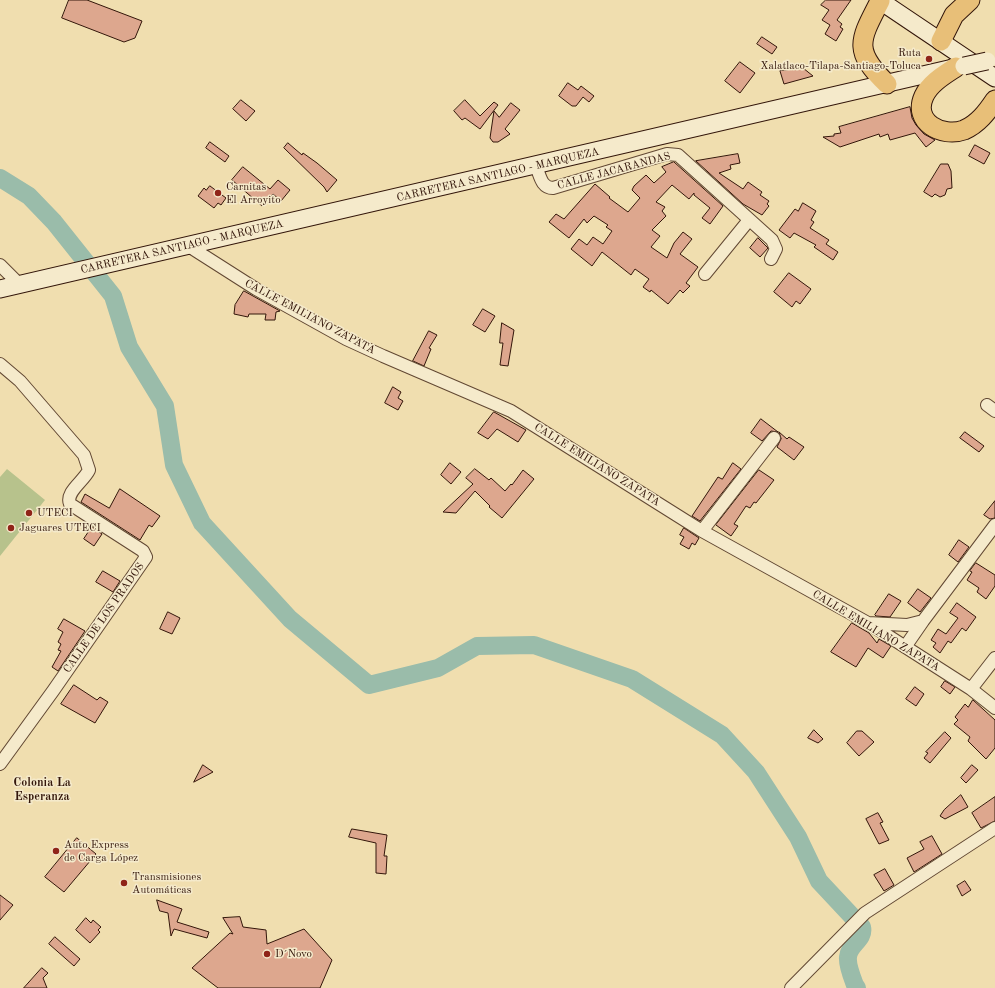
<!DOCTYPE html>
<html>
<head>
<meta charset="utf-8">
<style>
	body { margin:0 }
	canvas { display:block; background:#f0deaf }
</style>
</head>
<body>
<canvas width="995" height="988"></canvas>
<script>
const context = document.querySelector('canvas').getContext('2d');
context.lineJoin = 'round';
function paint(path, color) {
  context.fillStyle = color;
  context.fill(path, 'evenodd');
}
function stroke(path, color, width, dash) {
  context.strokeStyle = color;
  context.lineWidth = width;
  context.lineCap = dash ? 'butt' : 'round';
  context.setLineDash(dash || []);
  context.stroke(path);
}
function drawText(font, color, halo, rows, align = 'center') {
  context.font = font + ' "Old Standard TT",serif';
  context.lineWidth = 3;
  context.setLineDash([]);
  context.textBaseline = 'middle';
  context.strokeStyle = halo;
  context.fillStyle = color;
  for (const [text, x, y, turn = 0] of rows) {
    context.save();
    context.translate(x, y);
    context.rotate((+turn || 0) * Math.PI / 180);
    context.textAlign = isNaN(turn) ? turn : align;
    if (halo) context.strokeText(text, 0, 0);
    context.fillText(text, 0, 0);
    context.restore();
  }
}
paint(new Path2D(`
	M7,469L45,500L0,556V477Z`), '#b7c28c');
stroke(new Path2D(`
	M0,178L29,196L54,222L113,296L129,347L165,406L174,465L202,523L290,619L369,685L438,668L477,646L534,645L632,679L722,735L756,772L798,837L819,881L862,927C865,940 849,944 848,957C847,965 852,977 855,985L857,988`), '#9abcaa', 18);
const building = new Path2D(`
	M69,0H87L142,21L135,38L124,42L62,18Z
	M826,0H851L837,20L842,24L840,27L843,29L836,41L825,34L830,25L822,20L829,10L821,5Z
	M762,37L777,47L772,54L757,44Z
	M740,62L755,73L740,93L725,81Z
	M803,68L813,76L784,84L780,71Z
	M568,83L578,90L581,86L594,96L589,102L583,97L576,106H572L559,96Z
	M241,100L255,111L246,121L233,109Z
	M465,100L480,116L494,102L498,105L480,129L465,118L462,120L454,111Z
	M511,103L520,110L505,129L510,134L498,142H493L490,138L494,111L499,117Z
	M910,107L912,118L916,125L924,134L935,140L926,147L915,133L890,140L888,134L880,137L879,134L840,147L823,137L834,136V134L841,133L839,127Z
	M210,142L229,156L225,162L206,148Z
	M288,143L302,155L303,153L317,163L337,180L327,192L324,187L284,148Z
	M975,145L990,153L984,164L969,156Z
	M738,154L740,163L730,165L731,169L719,173L743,189L748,182L762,192L760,195L769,201L767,204L769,206L762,215L743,204L696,161Z
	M674,162L723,206L710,224L702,218L710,208L694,195V193L689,199L672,185L656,202L665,207L662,211L666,216L652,230L660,236L651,247L667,258L674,243L683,232L692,239L680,254L698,267L686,283L690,286L683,293L680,290L668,304L651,290L650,292L643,287L649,279L635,269L631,275L602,252L592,266L571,249L579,239L587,245L593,237L603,244L612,231L606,227L608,225L594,216L587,223L584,219L569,238L549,222L556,214L564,219L595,184L610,197L609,198L628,212L640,198L632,190L634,186L646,175L654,183L666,172L662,167Z
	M941,164H948L951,171L952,188L947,189L945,195L940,197L935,194L932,197L924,192Z
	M243,167L270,189L278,180L290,190L281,201L273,194L262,206L232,180Z
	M210,186L226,198L221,205L218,203L214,208L198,196L204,188L206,190Z
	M803,203L816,211L811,220L814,222L810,228L829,240L826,244L838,252L833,260L814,247L816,245L794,233L790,238L779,230L795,209L798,211Z
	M758,238L768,248L760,257L750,248Z
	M789,273L811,289L800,304L796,301L792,307L774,292Z
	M244,291L280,311L276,312L275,320H265L266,314H249L248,317L234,314L235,305Z
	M483,309L495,316L485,332L473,325Z
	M502,323L514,330L508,366L500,365L503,343H500Z
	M429,331L437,335L429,348L431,349L424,366L413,361Z
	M393,387L401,392L398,398L403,401L398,410L385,403Z
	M494,412L526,430L518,442L497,429L488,439L478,433Z
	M761,419L778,432L771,431L762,441L751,433Z
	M779,432L787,439L789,437L804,447L794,460L777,447L781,439Z
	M965,432L984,446L979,452L960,438Z
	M450,463L461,472L451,484L441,475Z
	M733,463L741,469L700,521L692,516L718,477L722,479Z
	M475,469L489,480L491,478L505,491L511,484L512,485L523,470L534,479L502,518L489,507L490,506L475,491L456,513L443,512L473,484L466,478Z
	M759,470L774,480L756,503L754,502L750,508L746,506L734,524L738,526L731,536L716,525Z
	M120,489L160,516L152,527L149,525L140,540L81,502L85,494L109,508Z
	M995,501V518L990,519L984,515Z
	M92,527L102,534L94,546L84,539Z
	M684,528L699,538L695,545L692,543L689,549L680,544L684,537L680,535Z
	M959,540L969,547L958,562L949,555Z
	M976,563L995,575V586L986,599L977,592L979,588L967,580L972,572L970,571Z
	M103,571L120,581L113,592L96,582Z
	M918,589L931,598L920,612L908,603Z
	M889,594L901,601L890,617L876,616L875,615Z
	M957,603L976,617L966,631L962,628L951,643L948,641L940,653L933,647L936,643L931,640L938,629L946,634L958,618L950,613Z
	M168,612L180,618L172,634L160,629Z
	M64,619L85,631L58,671L52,667L61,651L58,650L61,644L58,642L63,632L58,629Z
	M852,623L869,633L877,643L879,639L891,646L883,658L868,648L856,667L831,652Z
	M945,681L955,687L950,694L941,687Z
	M74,685L97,700L100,697L108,702L95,723L61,704Z
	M915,687L924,694L916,706L906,699Z
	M973,700L995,720V748L986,759L968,741L970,737L954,724L958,720L955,717L965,704L968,707Z
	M814,730L823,739L818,743L808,738Z
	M857,731H862L874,742L859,756L847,743Z
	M945,732L951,738L930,763L924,758L928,753L926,752Z
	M203,765L213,772L194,782Z
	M972,765L978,770L966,783L961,778Z
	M961,795L968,807L945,819L940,816L944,810Z
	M995,797V821L981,828L972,813Z
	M878,813L883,822L880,823L889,840L879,844L866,819Z
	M352,829L387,835L384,856H387L386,874L376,873V843L349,837Z
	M932,836L942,854L914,872L907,858L924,849L920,842Z
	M77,838L96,854L64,892L45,877Z
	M885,869L894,885L884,891L874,875Z
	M965,881L971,890L962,896L957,886Z
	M0,895L13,905L0,920Z
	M157,900L182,909L177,922L209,932L207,938L174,929L171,936L168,913L160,911Z
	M240,917L243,927L266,930L267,944L304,929L332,960L320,988H218L192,968L230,933L233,934L223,918Z
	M86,918L91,923L93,920L101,927L98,930L100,932L90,943L76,930Z
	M55,937L80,959L74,966L49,944Z
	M42,968L48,973L43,978L47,988H24Z`);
paint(building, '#dda78e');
stroke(building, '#33160a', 1);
const minor = new Path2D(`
	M536,166C540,175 541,188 553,188L667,154L678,155L772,240L776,249L771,259
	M187,245L256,289L346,339L383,356L511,411L702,531L868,623L971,689L995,708
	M0,265L20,285
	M705,274L749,220
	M0,364L20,381L84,455L89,470C84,481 65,492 70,504L143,551L146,557L53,691L0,764
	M987,405L995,411
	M702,531L774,438
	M868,623L907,625L923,621L995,525
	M905,647L923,621
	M971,689L995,658
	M791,988L865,913L995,828`);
const secondary = new Path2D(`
	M879,0L995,78
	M0,289L953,68`);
const primary = new Path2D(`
	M880,1C860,40 852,50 887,84
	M941,41L954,15L970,0
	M956,67C944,75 930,83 924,96C912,122 942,138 964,130C978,124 987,112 995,100`);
stroke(minor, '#624833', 14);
stroke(secondary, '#33160a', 19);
stroke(primary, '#33160a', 21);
stroke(minor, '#f5eacb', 12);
stroke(secondary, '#f5eacb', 17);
stroke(primary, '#e8bf78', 19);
const secondaryBridge = new Path2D(`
	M964,66L987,61`);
stroke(secondaryBridge, '#33160a', 19, []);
stroke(secondaryBridge, '#f5eacb', 17);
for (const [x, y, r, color] of [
	[929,59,4,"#8f2418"],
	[218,193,4,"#8f2418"],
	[29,513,4,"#8f2418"],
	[11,528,4,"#8f2418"],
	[56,851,4,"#8f2418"],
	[124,883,4,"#8f2418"],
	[267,954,4,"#8f2418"]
]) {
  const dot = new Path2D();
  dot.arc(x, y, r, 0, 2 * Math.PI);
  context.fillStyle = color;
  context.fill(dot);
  stroke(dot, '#f5eacb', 1.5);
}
drawText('11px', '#33160a', '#f5eacb', [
	["Ruta",921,53,"right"],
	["Xalatlaco-Tilapa-Santiago-Toluca",921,66,"right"],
	["Carnitas",226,187],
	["El Arroyito",226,200],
	["UTECI",37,513],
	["Jaguares UTECI",19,528],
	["Auto Express",64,845],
	["de Carga López",64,858],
	["Transmisiones",132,877],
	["Automáticas",132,890],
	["D´Novo",275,954]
], 'left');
drawText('11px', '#33160a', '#f5eacb', [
	["CALLE JACARANDAS",614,171,-15],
	["CARRETERA SANTIAGO - MARQUEZA",498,175,-13],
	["CARRETERA SANTIAGO - MARQUEZA",182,247,-13],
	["CALLE EMILIANO ZAPATA",310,317,28],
	["CALLE EMILIANO ZAPATA",597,465,32],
	["CALLE DE LOS PRADOS",104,618,-55],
	["CALLE EMILIANO ZAPATA",876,631,31]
]);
drawText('bold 12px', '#33160a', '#f5eacb', [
	["Colonia La",42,783],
	["Esperanza",42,797]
]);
</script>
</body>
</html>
